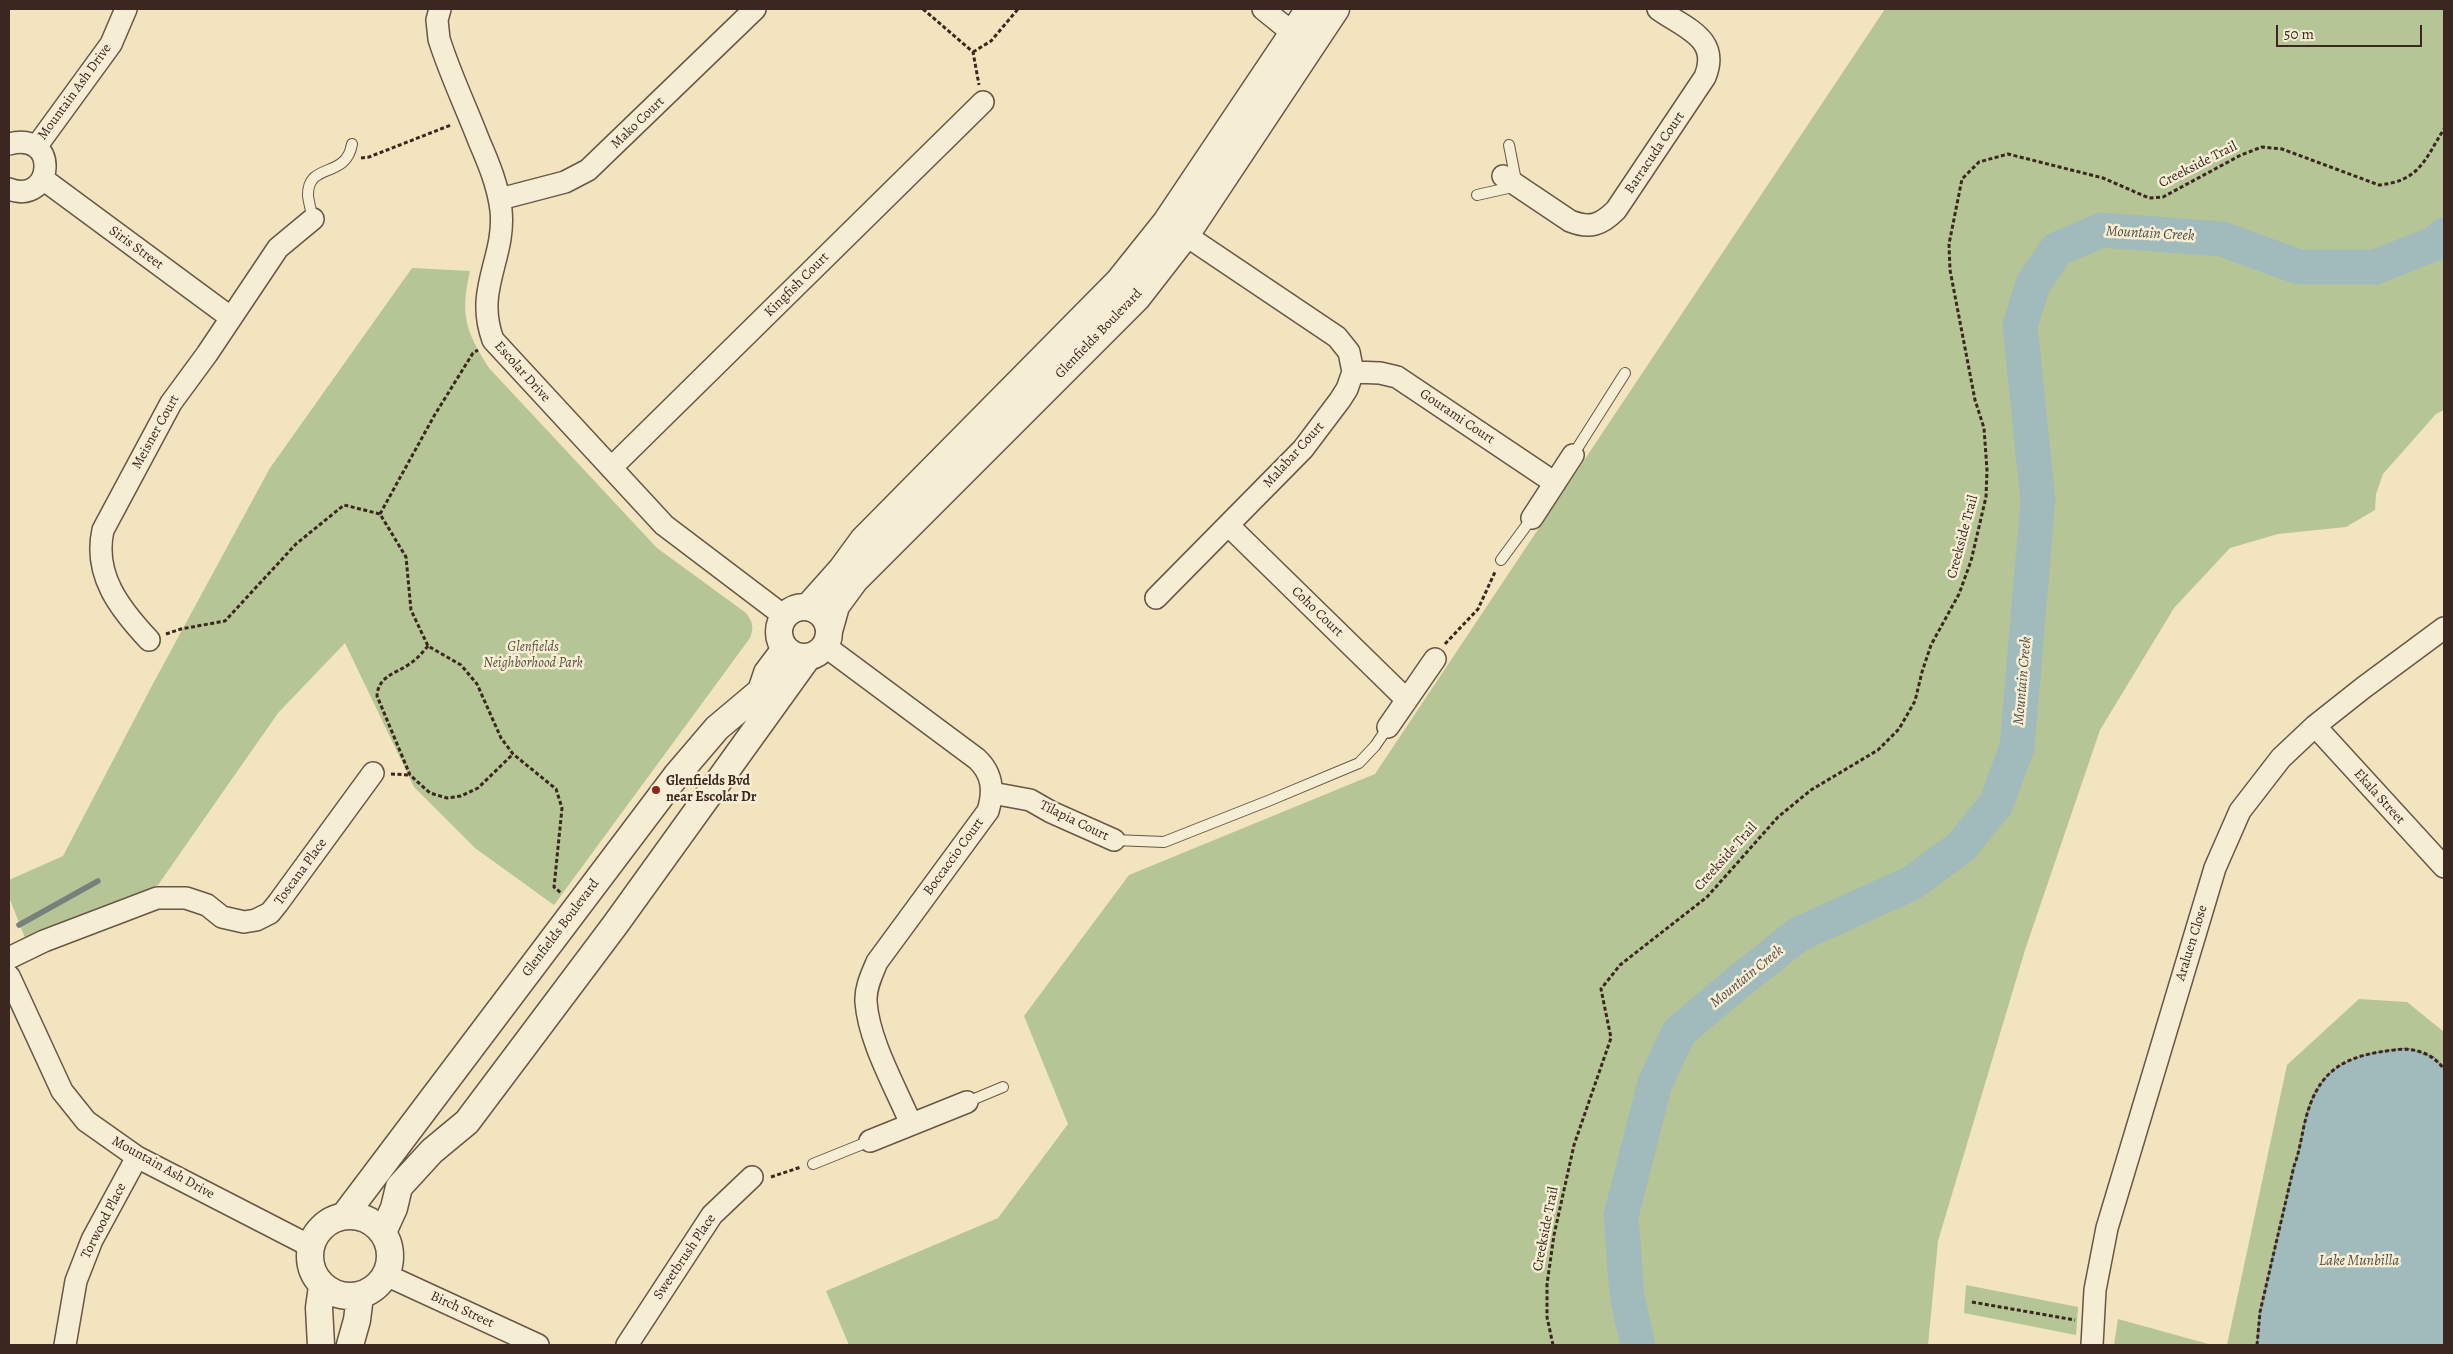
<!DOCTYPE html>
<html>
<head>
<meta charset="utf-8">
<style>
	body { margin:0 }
	#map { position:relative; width:2453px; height:1354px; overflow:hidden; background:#f1e4be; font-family:Alegreya,serif }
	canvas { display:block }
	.frame { position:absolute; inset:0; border:10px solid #3b271f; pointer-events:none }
	.scale { position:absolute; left:2276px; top:25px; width:146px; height:22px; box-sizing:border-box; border:2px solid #3b271f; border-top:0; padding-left:6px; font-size:15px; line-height:18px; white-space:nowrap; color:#3b271f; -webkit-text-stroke:4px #f6edd5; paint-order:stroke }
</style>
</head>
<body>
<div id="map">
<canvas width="2453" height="1354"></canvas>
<div class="frame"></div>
<div class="scale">50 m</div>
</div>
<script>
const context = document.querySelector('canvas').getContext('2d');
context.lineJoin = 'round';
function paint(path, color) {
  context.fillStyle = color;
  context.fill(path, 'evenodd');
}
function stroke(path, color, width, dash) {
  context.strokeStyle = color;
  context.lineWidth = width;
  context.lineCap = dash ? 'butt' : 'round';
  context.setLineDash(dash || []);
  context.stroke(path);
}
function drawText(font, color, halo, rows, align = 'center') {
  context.font = font + ' Alegreya,serif';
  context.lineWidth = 5;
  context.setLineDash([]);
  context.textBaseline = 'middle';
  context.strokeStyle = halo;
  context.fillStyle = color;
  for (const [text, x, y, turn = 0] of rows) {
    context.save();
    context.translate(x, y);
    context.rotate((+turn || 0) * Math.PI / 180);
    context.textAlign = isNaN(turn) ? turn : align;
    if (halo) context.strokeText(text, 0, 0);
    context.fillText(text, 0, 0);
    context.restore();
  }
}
paint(new Path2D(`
	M1885,9H2444V410L2436,414L2383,474L2376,494L2375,510L2346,527L2278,534L2230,548L2174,608L2100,730L2025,950L1938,1241L1928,1345H849L826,1291L998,1218L1068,1124L1024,1016L1129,875L1375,774Z
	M412,268L470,271C460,315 465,330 489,368L657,548L746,613C753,622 754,627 750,638L554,905L475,848L414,787L345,643L278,713L158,885L25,938L9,897V880L63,856L155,680L270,468Z
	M2359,999L2407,1002L2444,1032V1069L2434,1057L2407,1048L2366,1054L2349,1059L2335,1068L2304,1131L2260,1312L2257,1345H2227L2287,1065Z
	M1966,1285L2078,1307L2076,1335L1964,1313Z
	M2118,1319L2212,1345H2114Z`), '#b5c595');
const water = new Path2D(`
	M2407,1048L2434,1057L2444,1069V1345H2257L2260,1312L2294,1166C2301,1148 2302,1129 2308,1110C2325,1059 2359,1054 2407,1048Z`);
paint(water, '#a1bbbd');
stroke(water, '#78807e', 1);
stroke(new Path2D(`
	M19,925L98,881`), '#78807e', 5.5);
stroke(new Path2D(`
	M1638,1345L1627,1296L1621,1216L1655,1083L1679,1032L1737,983L1799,934L1912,883L1961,847L1996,804L2017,747L2038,500L2020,326L2033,284L2057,249L2102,230L2222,239L2299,267H2375L2436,243L2444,235`), '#a1bbbd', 35);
const service = new Path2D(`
	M1477,195L1517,186L1509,145
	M313,219C311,211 309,203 308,196C307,161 346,180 352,144
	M1573,455L1625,373
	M1501,560L1532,518
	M1114,840L1164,842L1268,801L1359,763L1375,746L1388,727
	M967,1102L1003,1087
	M813,1164L870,1141`);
const minor = new Path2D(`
	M440,9L437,20L439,39C450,74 466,107 479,141C489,164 498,186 501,210C506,258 474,289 493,340L664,525L784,616
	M1263,9L1305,43
	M9,144C60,130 54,206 9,189
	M36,147L111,44L126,9
	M1503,176L1570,221C1590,229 1601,225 1616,210L1705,77C1721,38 1684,28 1658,9
	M43,179L230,317
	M500,199L565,182L588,170L755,9
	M1353,372L1380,373L1397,377L1555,483
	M611,468L983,102
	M1532,518L1573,455
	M1228,525L1406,699
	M1156,598L1303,449L1340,400L1347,389L1353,372L1349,352L1337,337L1172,226
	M149,640C120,609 93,575 103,530L171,403L207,354L278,248L313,219
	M825,646L977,759C993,774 994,791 988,811L877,962C872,974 865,988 866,1002C869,1042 896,1088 911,1124
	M2315,726L2444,867
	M1388,727L1435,659
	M992,793L1030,800L1051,812L1114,840
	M9,958L44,941L157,898H186L207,905L222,917L244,922L256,920L270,913L278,903L373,773
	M9,976L62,1091L86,1121L137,1157L310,1246
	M870,1141L967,1102
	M386,1275L538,1345
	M65,1345L76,1281L92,1240L137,1157
	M627,1345L712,1215L752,1177
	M2092,1345L2095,1290L2107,1228L2215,868L2240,811L2281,758L2315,726L2363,688L2444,628`);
const tertiary = new Path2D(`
	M779 632a25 25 0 1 1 50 0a25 25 0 1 1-50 0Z
	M808,607L841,570L863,540L1118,282L1166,222L1309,9
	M829,631L836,606L855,580L1137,298L1186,235L1336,9
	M310 1256a40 40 0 1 1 80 0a40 40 0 1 1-80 0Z
	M344,1216L676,776L717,728L761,691L767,673L785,649
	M383,1232L394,1208L399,1187L432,1151L467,1122L615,925L808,657
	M321,1345L319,1308L322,1286
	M350,1345L357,1320L360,1296`);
stroke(service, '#685647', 12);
stroke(minor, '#685647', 24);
stroke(tertiary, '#685647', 29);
stroke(new Path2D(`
	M923,9L973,52L979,85
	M973,52L991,41L1018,9
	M361,158L369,157L451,125
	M380,514L434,416L473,353L478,350
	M166,634L181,629L225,621L296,544L344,505L380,514L406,557L411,610L428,646L461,665L477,684L501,738L513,754L556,789L562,808L554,887L561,893
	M1445,644L1478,609L1495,572
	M428,646C422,653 416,660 408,665C394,674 378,677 377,696L410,775L430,793L447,798L461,796L478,788L513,754
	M391,774L410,775
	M771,1177L801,1167
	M1972,1302L2075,1320
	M1553,1345L1547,1317V1284L1554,1235L1574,1145L1611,1038L1601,989L1620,965L1707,897L1778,817L1811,790L1878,750L1899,729L1915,701L1922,672L1931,645L1959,594L1971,561L1986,497L1987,470L1984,428L1975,400L1950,270L1949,244L1962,179L1979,162L2008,154L2103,178L2149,198L2163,197L2241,155L2262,147L2282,149L2379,185C2420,181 2425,159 2444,129
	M2257,1345L2260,1312L2294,1166C2301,1148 2302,1129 2308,1111C2322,1066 2350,1055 2394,1050C2414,1047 2432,1053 2444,1069`), '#3b271f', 3, [4, 2.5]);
stroke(service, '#f6edd5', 10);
stroke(minor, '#f6edd5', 21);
stroke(tertiary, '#f6edd5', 26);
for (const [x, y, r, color] of [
	[656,790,5,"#8f2418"]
]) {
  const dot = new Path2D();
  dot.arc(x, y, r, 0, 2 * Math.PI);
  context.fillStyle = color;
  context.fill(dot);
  stroke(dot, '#f6edd5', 2);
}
drawText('14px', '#3b271f', '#f6edd5', [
	["Mountain Ash Drive",75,92,-54],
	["Mako Court",638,123,-44],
	["Barracuda Court",1655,153,-56],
	["Creekside Trail",2198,165,-27],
	["Siris Street",136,248,36],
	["Kingfish Court",797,285,-45],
	["Glenfields Boulevard",1099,334,-46],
	["Escolar Drive",522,372,48],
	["Gourami Court",1457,417,34],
	["Meisner Court",156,432,-61],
	["Malabar Court",1294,455,-48],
	["Creekside Trail",1963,537,-75],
	["Coho Court",1317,612,44],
	["Ekala Street",2379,797,48],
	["Tilapia Court",1074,821,26],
	["Boccaccio Court",954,857,-54],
	["Creekside Trail",1726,857,-48],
	["Toscana Place",301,872,-54],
	["Glenfields Boulevard",561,928,-53],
	["Araluen Close",2192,943,-73],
	["Mountain Ash Drive",163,1168,29],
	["Torwood Place",104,1221,-63],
	["Creekside Trail",1546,1229,-79],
	["Sweetbrush Place",685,1257,-56],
	["Birch Street",462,1310,25]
]);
drawText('italic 14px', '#5a4e3c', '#f6edd5', [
	["Glenfields",533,648],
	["Neighborhood Park",533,664]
]);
drawText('bold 14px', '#3b271f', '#f6edd5', [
	["Glenfields Bvd",666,782],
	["near Escolar Dr",666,798]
], 'left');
drawText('italic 15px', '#544c46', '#f6edd5', [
	["Mountain Creek",2150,234,3],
	["Mountain Creek",2023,681,-85],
	["Mountain Creek",1747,977,-39],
	["Lake Munbilla",2359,1261]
]);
</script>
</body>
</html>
